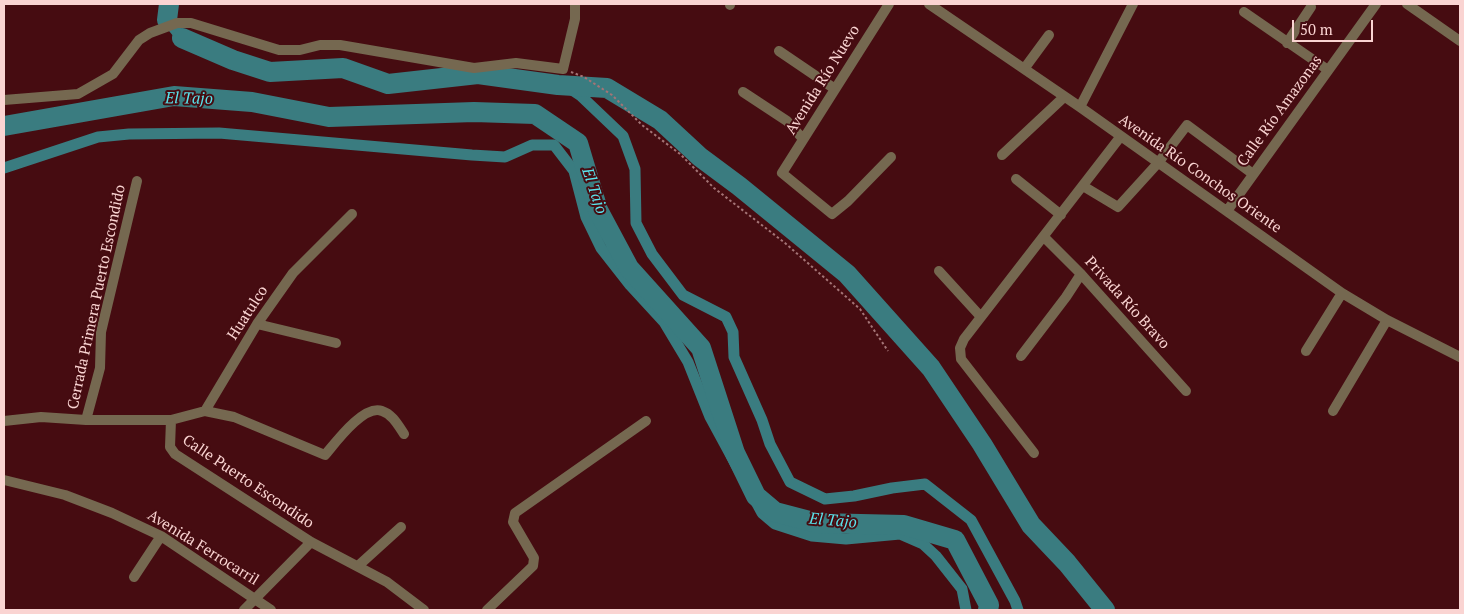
<!DOCTYPE html>
<html>
<head>
<meta charset="utf-8">
<style>
	body { margin:0 }
	#map { position:relative; width:1464px; height:614px; overflow:hidden; background:#460c11; font-family:"PT Serif",serif }
	canvas { display:block }
	.frame { position:absolute; inset:0; border:5px solid #fad4d2; pointer-events:none }
	.scale { position:absolute; left:1292px; top:20px; width:81px; height:22px; box-sizing:border-box; border:2px solid #fad4d2; border-top:0; padding-left:6px; font-size:15px; line-height:18px; white-space:nowrap; color:#fad4d2; -webkit-text-stroke:4px #460c11; paint-order:stroke }
</style>
</head>
<body>
<div id="map">
<canvas width="1464" height="614"></canvas>
<div class="frame"></div>
<div class="scale">50 m</div>
</div>
<script>
const context = document.querySelector('canvas').getContext('2d');
context.lineJoin = 'round';
function stroke(path, color, width, dash) {
  context.strokeStyle = color;
  context.lineWidth = width;
  context.lineCap = dash ? 'butt' : 'round';
  context.setLineDash(dash || []);
  context.stroke(path);
}
function drawText(font, color, halo, rows, align = 'center') {
  context.font = font + ' "PT Serif",serif';
  context.lineWidth = 4;
  context.setLineDash([]);
  context.textBaseline = 'middle';
  context.strokeStyle = halo;
  context.fillStyle = color;
  for (const [text, x, y, turn = 0] of rows) {
    context.save();
    context.translate(x, y);
    context.rotate((+turn || 0) * Math.PI / 180);
    context.textAlign = isNaN(turn) ? turn : align;
    if (halo) context.strokeText(text, 0, 0);
    context.fillText(text, 0, 0);
    context.restore();
  }
}
stroke(new Path2D(`
	M167,20L182,38
	M566,86L581,96L623,136L635,169L636,223L652,254L683,295L726,317L733,332L734,357L762,420L770,444L790,482L825,499L854,496L892,488L925,484L971,520L1015,601L1018,610
	M4,168L98,137L129,134L219,133L472,155L505,157L532,145H554L574,171L586,217L601,248L630,285L664,322L688,362L710,417L762,513L775,524L812,536L846,539L900,534L923,544L936,556L962,589L966,610`), '#3a7c80', 11);
stroke(new Path2D(`
	M167,20L169,4
	M182,38L233,60L270,72L343,68L388,84L478,74L558,85L607,88L660,120L700,157L739,186L847,274L931,368L982,444L1031,525L1067,563L1105,610
	M4,126L174,96L252,102L329,117L474,112L535,114L578,143L598,210L629,268L701,348L735,453L756,496L775,512L817,523L904,525L955,540L989,605L988,610`), '#3a7c80', 20);
stroke(new Path2D(`
	M571,72L584,77L612,95L642,125L680,154L714,188L785,243L860,309L888,351`), '#a47476', 2, [2.5, 2.5]);
stroke(new Path2D(`
	M889,4L782,173L832,214L848,201L891,157
	M929,4L1080,107L1342,293L1387,320L1460,357
	M1407,4L1460,41
	M730,5V4
	M1244,12L1328,70
	M1287,43L1311,7
	M779,51L835,89
	M1024,69L1049,35
	M743,92L787,121L803,139
	M4,100L78,94L113,74L139,40L150,33L177,23H191L279,50H300L320,45H340L474,68L516,63L563,69L575,19V4
	M1080,107L1133,4
	M1002,155L1064,97
	M1016,179L1061,215
	M1083,186L1118,207L1158,163L1187,125L1253,174
	M1227,211L1376,4
	M1044,237L1081,274L1186,391
	M939,271L981,317
	M257,324L336,343
	M1306,351L1342,293
	M1021,356L1066,297L1081,274
	M205,411L234,417L325,455C336,442 364,404 382,411C392,414 398,425 404,434
	M1333,411L1387,320
	M86,420L100,368L101,332L137,181
	M171,420L170,447L175,454L311,542L387,582L424,610
	M4,421L41,417L86,420H171L205,411L257,324L293,273L352,214
	M1034,453L961,359L960,348L964,339L1121,136
	M4,480L65,495L112,513L161,536L271,610
	M358,566L401,527
	M134,577L161,536
	M244,610L311,542
	M487,610L533,566L534,558L513,522L515,513L646,421`), '#756850', 10);
drawText('15px', '#fad4d2', '#460c11', [
	["Avenida Río Nuevo",823,80,-58],
	["Calle Río Amazonas",1280,111,-54],
	["Avenida Río Conchos Oriente",1200,174,35],
	["Cerrada Primera Puerto Escondido",97,297,-78],
	["Privada Río Bravo",1127,303,48],
	["Huatulco",248,313,-57],
	["Calle Puerto Escondido",248,482,34],
	["Avenida Ferrocarril",203,548,32]
]);
drawText('italic 16px', '#5ae3ec', '#460c11', [
	["El Tajo",189,99,1],
	["El Tajo",594,191,71],
	["El Tajo",833,521,5]
]);
</script>
</body>
</html>
